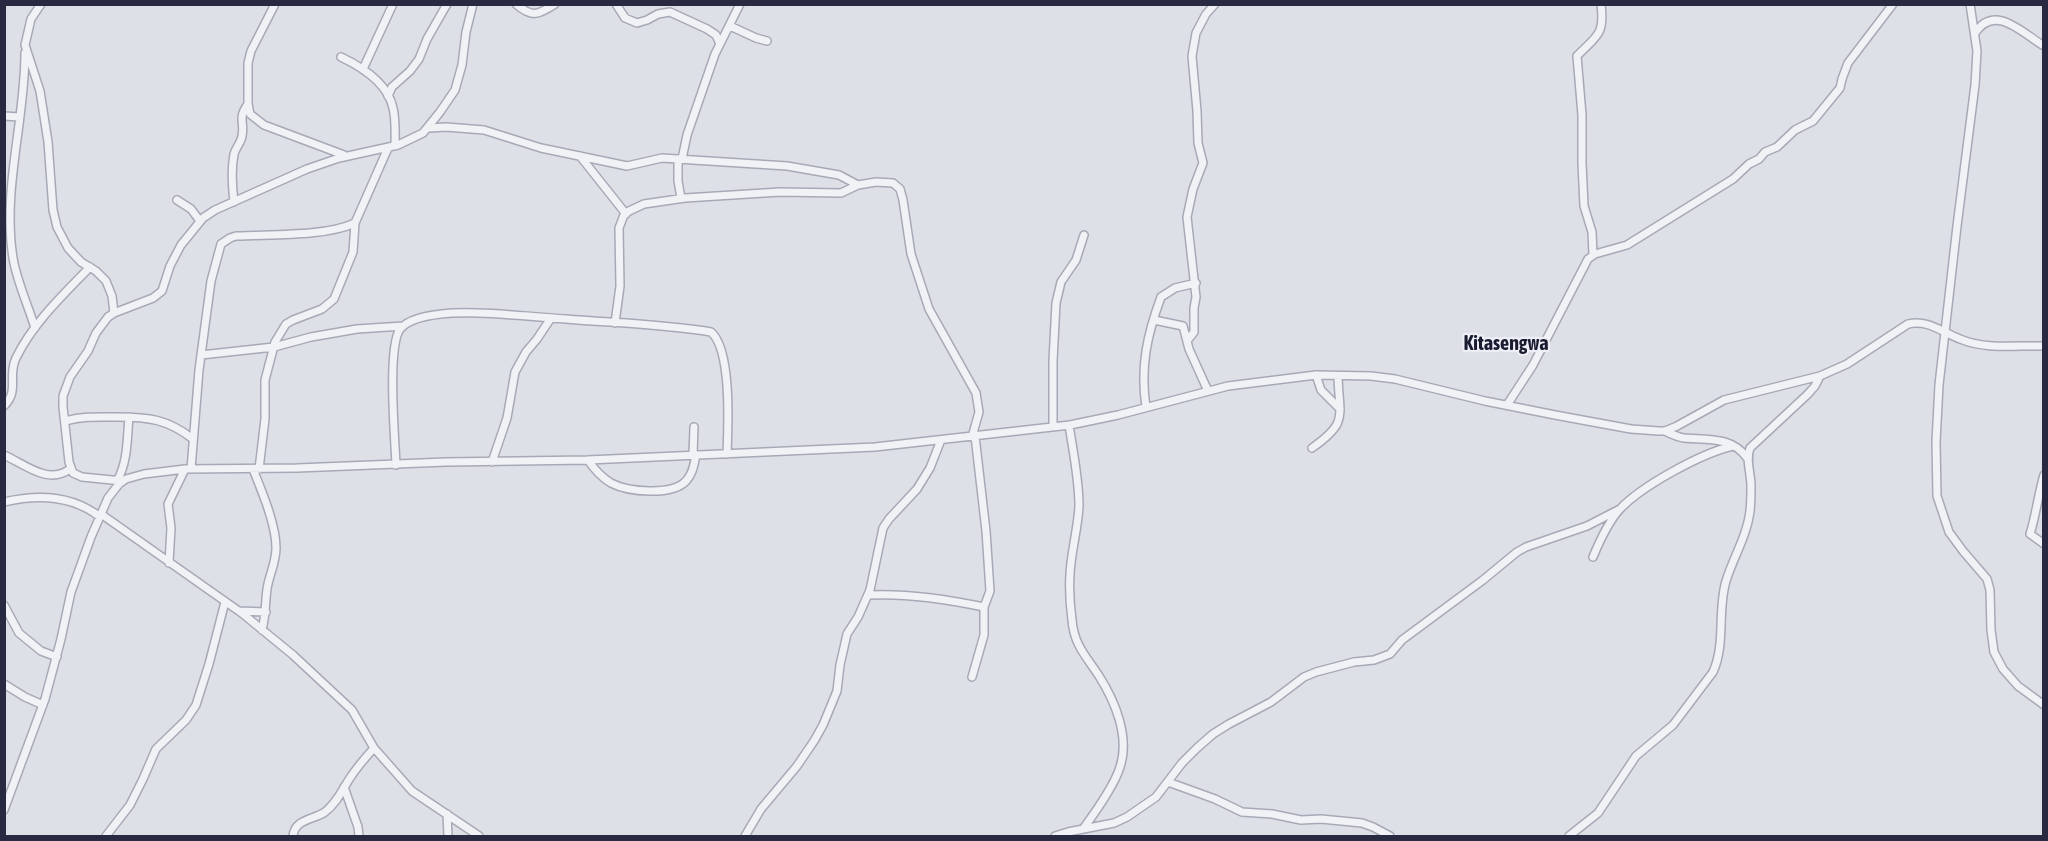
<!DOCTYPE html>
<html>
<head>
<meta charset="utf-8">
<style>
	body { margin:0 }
	#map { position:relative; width:2048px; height:841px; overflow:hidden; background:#dee0e8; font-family:"Asap Condensed",sans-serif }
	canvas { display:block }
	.frame { position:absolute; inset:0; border:6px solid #272a40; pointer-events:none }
</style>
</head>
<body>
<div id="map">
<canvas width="2048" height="841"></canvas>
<div class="frame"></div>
</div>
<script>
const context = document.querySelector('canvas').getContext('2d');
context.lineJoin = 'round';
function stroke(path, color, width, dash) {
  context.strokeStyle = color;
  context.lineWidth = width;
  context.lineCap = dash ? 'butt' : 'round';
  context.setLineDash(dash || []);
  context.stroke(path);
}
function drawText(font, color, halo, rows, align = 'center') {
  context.font = font + ' "Asap Condensed",sans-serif';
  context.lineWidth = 4.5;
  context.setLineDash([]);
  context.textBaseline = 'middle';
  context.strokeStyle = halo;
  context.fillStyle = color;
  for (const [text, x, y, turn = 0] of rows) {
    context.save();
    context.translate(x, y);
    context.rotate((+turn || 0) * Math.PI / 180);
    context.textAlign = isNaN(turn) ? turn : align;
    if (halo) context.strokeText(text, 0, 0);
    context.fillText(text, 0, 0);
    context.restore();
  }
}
const minor = new Path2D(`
	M41,4L31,19L25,45L40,91L48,142L53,210L57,227L68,248L81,262L96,271L106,281L112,296L114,313
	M275,4L251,51L248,63V104L250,114L264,125L344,155
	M516,4C532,18 538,15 555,4
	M616,4L625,18L637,23L647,20L658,14L670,12L707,29L716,35L720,44
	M1970,4L1977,51L1975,85L1957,226L1939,385L1936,442L1937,496L1949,532L1963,551L1987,579L1990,590L1991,630L1994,652L2003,669L2018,686L2044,705
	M730,26L756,38L767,41
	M1975,33C1995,3 2022,33 2044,46
	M25,53C25,121 2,190 13,258C17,282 28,305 35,328
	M341,57C362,67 388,84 393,108C396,120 395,134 395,146
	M363,69L393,4
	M388,96L392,87L410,71L419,59L427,39L447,4
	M4,116L19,117
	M429,128L446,127L484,130L541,148L627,166L662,158L787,166L839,175L858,185
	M580,156L626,214
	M678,159V181L681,198
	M682,159L687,135L715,54L740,4
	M177,200L191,209L200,221
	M234,202C232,186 231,170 234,154C236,147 241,143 242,136C245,122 237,119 248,104
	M1593,255L1592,232L1584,206L1582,163V115L1577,56C1596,36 1605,36 1601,4
	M1154,320L1183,326L1189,349L1208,391
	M615,323L620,286L619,228L624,215L629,211L644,204L685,198L780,192L841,193L858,185L876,182L893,183L900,189L903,200L911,254L929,309L976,393L979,412L972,437
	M1187,341L1194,332V308L1196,297L1187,217L1193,189L1203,163L1198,143L1197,111L1192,56L1196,33L1206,14L1215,4
	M201,355L274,347L311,337L357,329L403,326
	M1316,375L1321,390L1340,409
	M1507,405L1533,365L1588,259L1595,254L1627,245L1733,179L1749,164L1759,159L1765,152L1777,147L1795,130L1813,121L1840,88L1842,79L1848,63L1893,4
	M4,406C20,390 7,376 16,358C33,323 63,295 90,267
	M1146,407C1140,367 1147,335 1161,297L1175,288L1196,283
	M65,421C85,416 96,417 117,417C149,417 167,419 193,439
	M1069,425C1073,451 1079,479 1079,506C1078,528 1071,552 1070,574C1069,589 1070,605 1072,620C1074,645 1086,656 1099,676C1115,701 1130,737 1120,767C1115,784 1094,814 1083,829
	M1053,427V361L1056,303L1061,282L1076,260L1084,235
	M1665,431C1671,434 1677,437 1684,438C1706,440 1732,436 1747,458
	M1312,448C1349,422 1339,417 1338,376
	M4,455C26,465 48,485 70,469
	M693,455L694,427
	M588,460C594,469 601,477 611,483C628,492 672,496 686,481C693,474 694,464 696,455
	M492,462L507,418L515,372L526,352L537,339L551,318
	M396,465C395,439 387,348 400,329C410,317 437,314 452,313C489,311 528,317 566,319C614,323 663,324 711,332C732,350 728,427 727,454
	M191,469L199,370L211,281L221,244L230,238L236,236C271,234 324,237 355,223L388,148
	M253,469C262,492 276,524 276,548C276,563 269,575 267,589C265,604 266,614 262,630
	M259,469L265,419V380L275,342L286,324L293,320L322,309L334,299L353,252L355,223
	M2044,475C2038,495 2036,515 2030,534L2044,544
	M117,481C128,462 127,438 129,417
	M122,481L82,477L73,473L69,462L63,407V396L70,377L88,351L96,333L108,317L114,313L153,298L162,291L170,266L181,245L203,218L215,210L307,169L339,158L398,145L423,133L440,112L455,90L462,65L466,32L473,4
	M4,502C38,494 72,495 100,517
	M101,514L243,614L293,655L352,710L374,748L412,791L479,836
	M1593,557C1600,540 1608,522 1620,509C1643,485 1702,453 1733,446
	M169,563L171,528L168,504L185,469
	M868,595C907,593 946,599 984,607
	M4,605L19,633L41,651L57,657
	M239,611L266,612
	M972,677L984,635V607L990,591L986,531L975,436
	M4,684L25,697L43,705
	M1168,782L1215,799L1242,812L1272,814L1301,820L1321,819L1362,823L1373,827L1390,836
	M344,787L358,827L359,836
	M4,810L45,699L61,639L71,592L91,537L108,498L119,484L126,479L144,474L185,469L297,468L446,462L588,460L875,447L1070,425L1118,415L1228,386L1316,375L1371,376L1395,379L1485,401L1555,415L1631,429L1659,431H1665L1677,426L1724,400L1820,376L1847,364L1908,324C1927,319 1942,332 1960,339C1986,350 2016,345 2044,346
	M447,814L448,836
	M106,836L130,805L143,779L156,749L186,720L196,705L209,664L225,602
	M293,836C295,819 313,820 325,812C337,803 342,790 350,778C357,767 365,758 374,748
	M745,836L761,809L797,766L814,741L823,725L837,691L840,665L847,634L858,617L870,590L883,528L889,519L917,489L930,468L941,440
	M1055,836L1068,832L1114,823L1127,817L1156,797L1182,763L1197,748L1213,734L1229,724L1271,702L1304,677L1316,672L1354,662L1374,660L1390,654L1402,640L1483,580L1517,552L1526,547L1587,526L1620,509
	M1569,836L1598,813L1636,756L1673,725L1713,672C1726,643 1717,611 1726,581C1733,558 1747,536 1750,511C1751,503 1751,493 1751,484C1750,470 1746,460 1750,448L1808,394L1815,386L1820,376`);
stroke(minor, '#a7a9b6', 10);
stroke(minor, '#f1f2f6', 7);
drawText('bold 20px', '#191b30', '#eeeff6', [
	["Kitasengwa",1506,344]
]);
</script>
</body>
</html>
